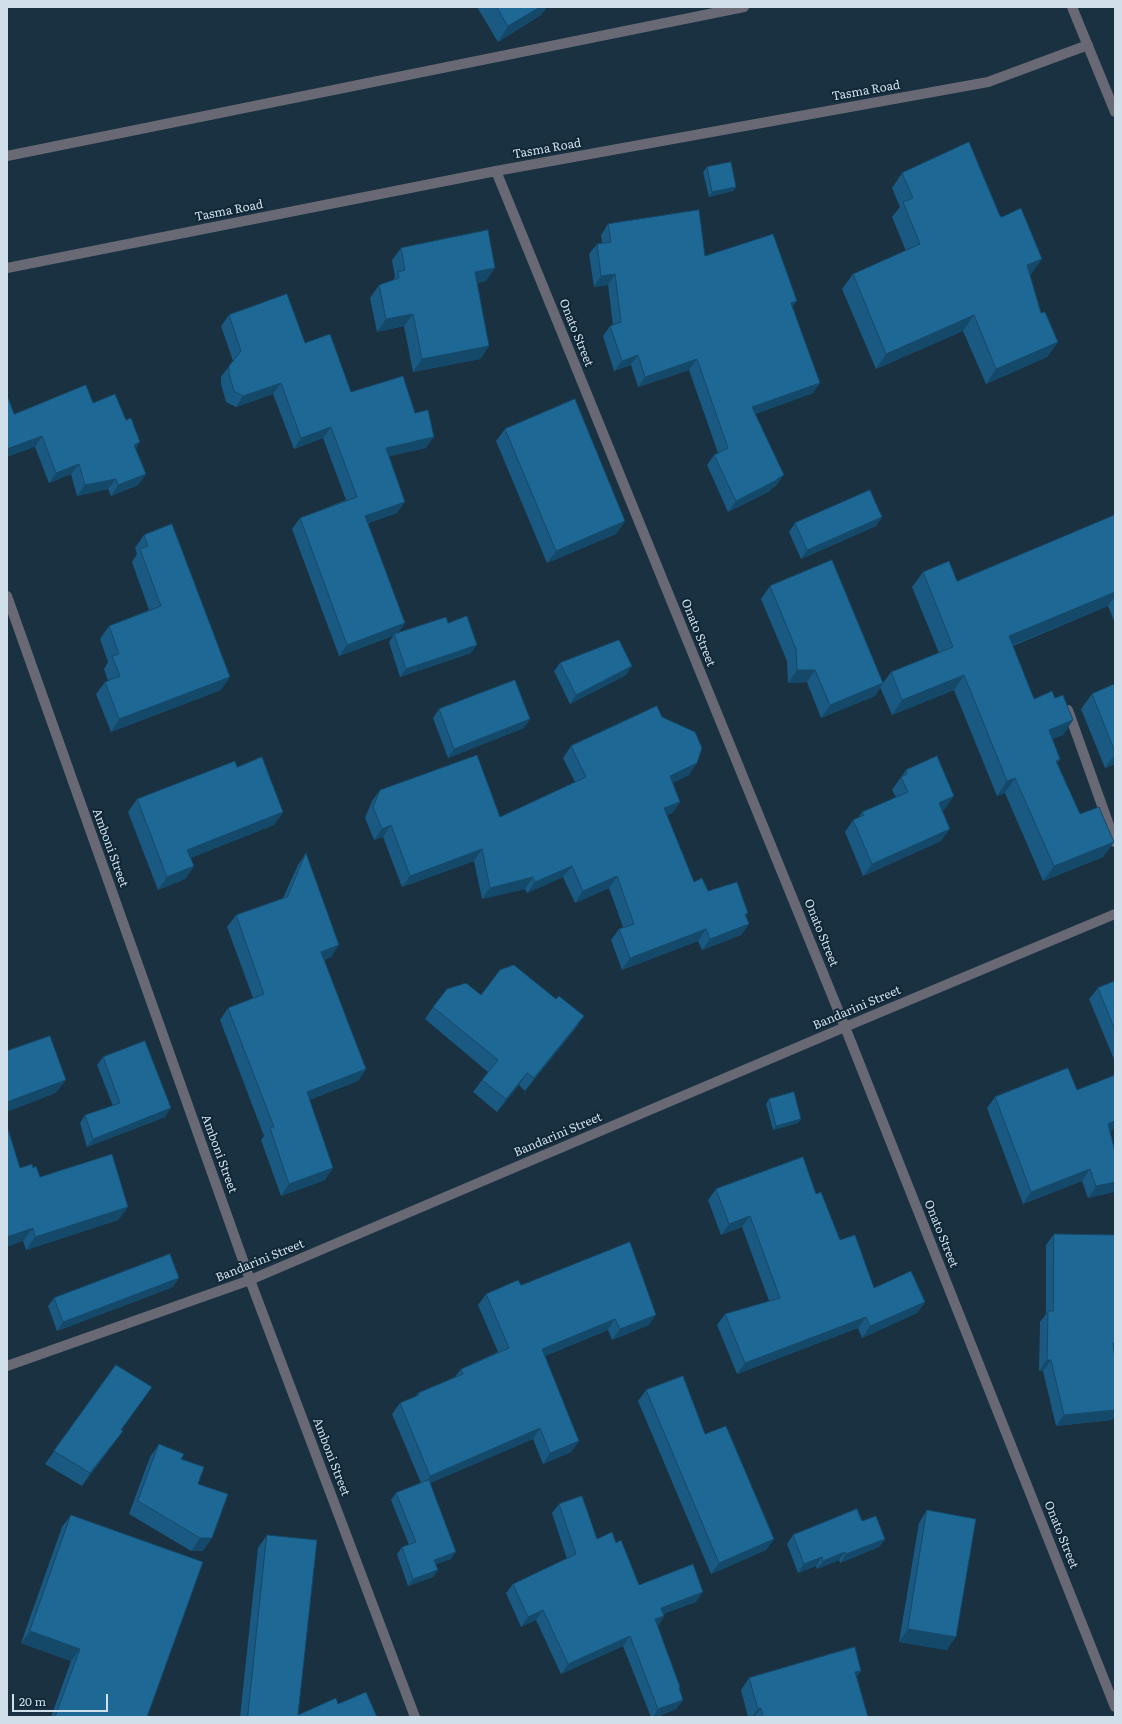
<!DOCTYPE html>
<html>
<head>
<meta charset="utf-8">
<style>
	body { margin:0 }
	#map { position:relative; width:1122px; height:1724px; overflow:hidden; background:#193141; font-family:Literata,serif }
	canvas { display:block }
	.frame { position:absolute; inset:0; border:8px solid #d1dfea; pointer-events:none }
	.scale { position:absolute; left:12px; top:1694px; width:96px; height:18px; box-sizing:border-box; border:2px solid #d1dfea; border-top:0; padding-left:5px; font-size:12px; line-height:14px; white-space:nowrap; color:#d1dfea; -webkit-text-stroke:3px #0f2737; paint-order:stroke }
</style>
</head>
<body>
<div id="map">
<canvas width="1122" height="1724"></canvas>
<div class="frame"></div>
<div class="scale">20 m</div>
</div>
<script>
const context = document.querySelector('canvas').getContext('2d');
context.lineJoin = 'round';
function stroke(path, color, width, dash) {
  context.strokeStyle = color;
  context.lineWidth = width;
  context.lineCap = dash ? 'butt' : 'round';
  context.setLineDash(dash || []);
  context.stroke(path);
}
function paint(path, color) {
  context.fillStyle = color;
  context.fill(path, 'evenodd');
}
function drawText(font, color, halo, rows, align = 'center') {
  context.font = font + ' Literata,serif';
  context.lineWidth = 4;
  context.setLineDash([]);
  context.textBaseline = 'middle';
  context.strokeStyle = halo;
  context.fillStyle = color;
  for (const [text, x, y, turn = 0] of rows) {
    context.save();
    context.translate(x, y);
    context.rotate((+turn || 0) * Math.PI / 180);
    context.textAlign = isNaN(turn) ? turn : align;
    if (halo) context.strokeText(text, 0, 0);
    context.fillText(text, 0, 0);
    context.restore();
  }
}
stroke(new Path2D(`
	M7,156L744,7
	M1068,710L1115,842`), '#686975', 10);
stroke(new Path2D(`
	M496,171L845,1027L1115,1707
	M7,268L496,171L988,82L1088,45
	M7,596L250,1280L415,1717
	M7,1366L250,1280L845,1027L1115,914`), '#686975', 10);
stroke(new Path2D(`
	M1072,7L1115,112`), '#686975', 10);
paint(new Path2D(`
	M477,7H547L541,15L498,42Z
	M707,167L736,187L733,191L709,197L703,172Z
	M902,173L1000,216L1042,259L1031,274L1029,275L1041,313L1058,342L1047,357L986,384L963,331L876,369L842,289L853,274L906,251L892,217L900,207L892,188Z
	M608,224L705,256L792,308L820,383L813,393L755,414L776,486L772,488L770,491L728,512L707,465L714,455L718,453L689,370L638,387L631,365L614,371L603,336L610,326L613,325L608,285L594,287L589,254L597,244L602,243L601,235Z
	M401,248L486,281L477,283L489,346L480,359L413,372L404,326L377,332L370,298L379,285L392,281L395,277L392,260Z
	M229,315L305,343L351,392L426,448L389,456L397,513L368,523L405,623L398,633L448,623L471,653L400,677L389,642L393,636L339,656L292,529L300,518L346,500L323,438L294,449L273,394L236,407L226,402L221,384V377L233,361L221,326Z
	M93,403L136,449L146,474L138,485L111,496L108,489L77,496L71,474L49,483L35,447L14,414Z
	M505,429L625,521L616,534L547,563L496,441Z
	M1115,515V623L1108,606L1013,646L1034,699L1055,698L1073,720L1063,735L1052,739L1060,759L1057,763L1080,814L1114,842L1103,857L1043,881L1005,793L997,796L954,690L892,715L880,687L875,696L821,718L807,682L788,683L787,661L761,599L770,586L883,683L891,672L939,653L912,587L923,572L957,581Z
	M882,517L876,526L801,559L789,532L795,523Z
	M144,535L221,690L111,732L96,694L105,682L108,681L104,669L108,662L100,639L109,626L149,610L132,562L137,554L135,548Z
	M560,663L626,675L570,704L554,671Z
	M1115,684V764L1105,768L1081,709L1092,694Z
	M439,709L524,728L448,758L433,718Z
	M571,746L689,775L672,783L680,802L672,813L667,815L694,882L708,891L748,913L746,916L749,924L741,935L702,950L698,941L622,970L611,940L619,929L623,927L609,888L575,903L563,877L527,893L525,889L482,899L474,861L402,887L383,837L374,840L365,818L372,801L380,790L500,817L575,782L563,758Z
	M237,767L283,812L274,825L190,858L194,866L185,879L158,890L128,812L137,799Z
	M906,770L945,809L942,810L941,841L863,876L845,832L853,820L859,817L862,812L896,797L892,790Z
	M306,853L331,957L324,960L366,1069L358,1081L309,1100L325,1180L281,1196L261,1140L264,1136L220,1020L228,1008L253,998L227,927L236,915L283,898L298,865Z
	M1115,981V1062L1089,999L1098,988Z
	M481,995L556,999L584,1016L575,1029L525,1091L519,1085L497,1112L473,1092L488,1072L425,1019L433,1007Z
	M103,1057L165,1117L87,1147L80,1123L85,1115L113,1106L97,1065Z
	M1115,1075V1126L1112,1131H1110L1115,1152V1190L1114,1192L1088,1198L1082,1181L1023,1204L987,1108L995,1097L1077,1090Z
	M769,1099L801,1119L798,1123L773,1130L766,1104Z
	M20,1168H33L40,1177L128,1207L118,1220L26,1250L23,1241Z
	M716,1189L816,1194L840,1240L874,1288L925,1302L917,1313L862,1338L858,1328L737,1374L717,1325L725,1314L769,1301L742,1227L721,1235L708,1200Z
	M1054,1234L1115,1235V1354L1114,1355L1115,1416L1112,1420L1056,1426L1043,1371H1039L1040,1322L1046,1314V1245Z
	M521,1285L649,1325L612,1340L608,1330L545,1356L579,1441L571,1452L543,1464L533,1439L430,1483L451,1559L435,1564L438,1570L433,1577L408,1586L397,1554L402,1547L409,1545L391,1500L396,1493L421,1483L392,1414L400,1403L415,1397L418,1393L455,1377L461,1369L498,1352L478,1305L486,1294Z
	M173,1287L57,1331L48,1306L54,1298Z
	M116,1365L121,1430L123,1431L114,1443L82,1486L45,1464Z
	M646,1390L705,1434L774,1539L766,1550L711,1574L638,1401Z
	M159,1444L181,1459L198,1484L203,1551H191L129,1514L150,1457Z
	M559,1504L597,1539L616,1543L639,1585L696,1602L663,1614L664,1616L658,1626L683,1700L676,1709L657,1717H651L623,1646L561,1674L536,1620L521,1627L506,1593L513,1584L567,1559L552,1513Z
	M927,1510L947,1650L899,1642L919,1523Z
	M71,1515L147,1717H51L71,1661L21,1643L62,1527Z
	M862,1521L885,1539L879,1547L840,1563L839,1560L817,1569L816,1566L798,1573L787,1544L793,1535Z
	M267,1535L298,1715L338,1704L377,1717H240L258,1548Z
	M857,1677L868,1717H748L741,1690L749,1678Z`), '#1a5981');
paint(new Path2D(`
	M540,7H547L541,15L498,42L508,26Z
	M736,187L733,191L709,197L712,192Z
	M1042,259L1031,274L1016,280L1027,265Z
	M495,268L486,281L466,285L475,272Z
	M615,274L608,285L594,287L601,276Z
	M797,301L790,311L791,303Z
	M413,314L404,326L377,332L386,319Z
	M974,315L963,331L876,369L886,354Z
	M1058,342L1047,357L986,384L996,369Z
	M489,346L480,359L413,372L422,359Z
	M638,355L631,365L614,371L622,361Z
	M697,359L689,370L638,387L645,377Z
	M281,383L273,394L236,407L243,396Z
	M820,383L813,393L745,418L752,407Z
	M331,427L323,438L294,449L301,438Z
	M42,436L35,447L7,457V449Z
	M434,437L426,448L378,459L386,448Z
	M140,442L133,453L134,445Z
	M79,464L71,474L49,483L56,473Z
	M146,474L138,485L111,496L118,485Z
	M784,475L776,486L772,488L770,491L728,512L736,501Z
	M116,479L108,489L77,496L85,485Z
	M405,502L397,513L358,527L365,516Z
	M882,517L876,526L801,559L807,550Z
	M625,521L616,534L547,563L556,551Z
	M1115,592V596L1108,606L998,651L1009,636Z
	M405,623L397,634H394L393,636L339,656L347,645Z
	M477,645L471,653L400,677L406,669Z
	M632,666L626,675L570,704L576,695Z
	M797,670H815L807,682L788,683Z
	M964,675L954,690L892,715L902,700Z
	M230,677L221,690L111,732L119,719Z
	M883,683L875,696L821,718L830,705Z
	M530,719L524,728L448,758L454,749Z
	M1073,720L1063,735L1038,745L1049,730Z
	M1115,754V764L1105,768Z
	M697,763L689,775L662,788L670,776Z
	M1015,778L1005,793L997,796L1007,781Z
	M954,796L945,809L930,815L939,803Z
	M680,802L672,813L656,820L664,808Z
	M283,812L274,825L178,863L187,850Z
	M391,825L383,837L374,840L382,829Z
	M950,829L941,841L863,876L872,864Z
	M1114,842L1103,857L1043,881L1054,866Z
	M482,849L474,861L402,887L410,876Z
	M194,866L185,879L158,890L167,877Z
	M572,866L563,877L527,893L535,882Z
	M617,876L609,888L575,903L583,891Z
	M533,877L525,889L482,899L490,888Z
	M749,924L741,935L702,950L710,939Z
	M706,929L698,941L622,970L630,958Z
	M339,945L331,957L313,964L321,952Z
	M584,1016L575,1029L525,1091L534,1078Z
	M366,1069L358,1081L298,1104L307,1092Z
	M527,1073L519,1085L497,1112L506,1099Z
	M66,1080L56,1093L7,1112V1102Z
	M171,1108L165,1117L87,1147L93,1139Z
	M801,1119L798,1123L773,1130L776,1126Z
	M1115,1119V1126L1112,1131L1099,1135L1108,1124Z
	M333,1168L325,1180L281,1196L289,1184Z
	M1090,1169L1082,1181L1023,1204L1031,1192Z
	M1115,1182V1190L1114,1192L1088,1198L1096,1186Z
	M128,1207L118,1220L26,1250L35,1237Z
	M750,1216L742,1227L721,1235L729,1224Z
	M33,1228L23,1241L7,1247V1237Z
	M179,1278L173,1287L57,1331L63,1322Z
	M925,1302L917,1313L862,1338L870,1326Z
	M656,1315L649,1325L612,1340L620,1329Z
	M866,1317L858,1328L737,1374L745,1363Z
	M615,1319L608,1330L535,1360L542,1349Z
	M1113,1343H1115V1354L1114,1355Z
	M1047,1360H1051L1043,1371H1039Z
	M1115,1410V1416L1112,1420L1056,1426L1064,1415Z
	M540,1428L533,1439L423,1486L430,1476Z
	M123,1431L114,1443L82,1486L90,1473Z
	M579,1441L571,1452L543,1464L550,1453Z
	M200,1538H212L203,1551H191Z
	M774,1539L766,1550L711,1574L719,1563Z
	M885,1539L879,1547L840,1563L846,1554Z
	M456,1552L451,1559L429,1567L434,1560Z
	M845,1552L839,1560L817,1569L823,1561Z
	M822,1557L816,1566L798,1573L804,1564Z
	M438,1570L433,1577L408,1586L413,1579Z
	M703,1592L696,1602L654,1617L661,1608Z
	M543,1610L536,1620L521,1627L528,1617Z
	M664,1616L657,1626L655,1619Z
	M908,1629L956,1637L947,1650L899,1642Z
	M30,1631L80,1649L71,1661L21,1643Z
	M630,1636L623,1646L561,1674L568,1664Z
	M861,1671L853,1683L855,1672Z
	M683,1700L676,1709L657,1717H653L658,1709Z
	M761,1708L754,1717H752L758,1709Z`), '#154969');
const building = new Path2D(`
	M497,7H540L508,26Z
	M969,142L1000,216L1002,217L1021,208L1042,259L1027,265L1041,313L1045,312L1058,342L996,369L974,315L886,354L853,274L920,244L903,202L913,198L902,173Z
	M731,162L736,187L712,192L707,167Z
	M699,210L705,256L773,234L797,301L791,303L820,383L752,407L784,475L777,479V480L736,501L714,455L728,448L697,359L645,377L638,355L622,361L610,326L621,322L615,274L601,276L597,244L611,242L608,224Z
	M488,230L495,268L475,272L489,346L422,359L413,314L386,319L379,285L399,278L398,272L405,270L401,248Z
	M287,294L305,343L330,334L351,392L403,376L415,413L428,410L434,437L386,448L405,502L365,516L405,623L347,645L300,518L357,497L331,427L301,438L281,383L243,396L234,391L229,373V366L241,351L229,315Z
	M86,385L93,403L115,394L126,420L131,418L140,442L134,445L146,474L118,485L116,479L85,485L79,464L56,473L42,436L7,449V395L14,414Z
	M575,399L625,521L556,551L505,429Z
	M870,490L882,517L807,550L795,523Z
	M1115,515V592L1009,636L1034,699L1052,691L1055,698L1063,695L1073,720L1049,730L1060,759L1056,761L1080,814L1099,807L1114,842L1054,866L1015,778L1007,781L964,675L902,700L891,672L953,647L923,572L949,561L957,581Z
	M172,524L230,677L119,719L105,682L120,676L112,656L119,654L109,626L161,606L140,549L148,546L144,535Z
	M832,560L883,683L830,705L815,670H797L796,649L770,586Z
	M467,616L477,645L406,669L394,634L446,617L448,623Z
	M619,640L632,666L576,695L560,663Z
	M515,680L530,719L454,749L439,709Z
	M1115,684V752L1092,694Z
	M657,706L662,717L695,732L702,748L697,763L670,776L680,802L664,808L694,882L702,878L708,891L737,882L748,913L745,914L749,924L710,939L706,929L630,958L619,929L634,924L617,876L583,891L572,866L535,882L533,877L490,888L482,849L410,876L391,825L382,829L373,807L380,790L477,755L500,817L586,777L571,746Z
	M937,756L954,796L939,803L950,829L872,864L853,820L864,815L862,812L908,792L901,777L907,774L906,770Z
	M262,757L283,812L187,850L194,866L167,877L137,799L235,761L237,767Z
	M306,853L339,945L321,952L366,1069L307,1092L333,1168L289,1184L270,1128L274,1127L228,1008L264,994L236,915L287,897Z
	M514,965L556,999L559,996L584,1016L534,1078L527,1073L506,1099L482,1080L498,1060L433,1007L447,989L466,983L481,995L500,970Z
	M1115,981V1030L1098,988Z
	M50,1036L66,1080L7,1102V1051Z
	M145,1041L171,1108L93,1139L85,1115L120,1103L103,1057Z
	M1068,1068L1077,1090L1115,1075V1121L1108,1124L1115,1152V1182L1096,1186L1090,1169L1031,1192L995,1097Z
	M794,1092L801,1119L776,1126L769,1099Z
	M7,1126L20,1168L32,1164L33,1168L36,1166L40,1177L112,1154L128,1207L35,1237L33,1228L7,1237Z
	M803,1157L816,1194L821,1192L840,1240L855,1235L874,1288L911,1271L925,1302L870,1326L866,1317L745,1363L725,1314L780,1298L750,1216L729,1224L716,1189Z
	M1054,1234L1115,1235V1343H1113L1115,1360V1410L1064,1415L1051,1360H1047L1048,1311H1053Z
	M630,1242L656,1315L620,1329L615,1319L542,1349L579,1441L550,1453L540,1428L430,1476L400,1403L419,1395L418,1393L463,1374L461,1369L509,1348L486,1294L518,1280L521,1285Z
	M170,1254L179,1278L63,1322L54,1298Z
	M116,1365L152,1387L121,1430L123,1431L90,1473L54,1451Z
	M683,1376L705,1434L726,1426L774,1539L719,1563L646,1390Z
	M159,1444L184,1454L181,1459L204,1467L198,1484L228,1494L212,1538H200L138,1501Z
	M429,1480L456,1552L434,1560L438,1570L413,1579L402,1547L416,1542L396,1493Z
	M582,1496L597,1539L612,1532L616,1543L621,1540L639,1585L693,1564L703,1592L661,1608L664,1616L655,1619L680,1687L679,1688L683,1700L658,1709L630,1636L568,1664L543,1610L528,1617L513,1584L576,1554L559,1504Z
	M857,1509L862,1521L876,1516L885,1539L846,1554L845,1552L823,1561L822,1557L804,1564L793,1535Z
	M927,1510L976,1519L956,1637L908,1629Z
	M71,1515L203,1562L147,1717H55L80,1649L30,1631Z
	M267,1535L317,1540L298,1715L336,1698L338,1704L366,1692L377,1717H248Z
	M855,1647L861,1671L855,1672L868,1717H763L761,1708L758,1709L749,1678Z`);
paint(building, '#1e6896');
stroke(building, '#154969', 1);
drawText('12px', '#d1dfea', '#0f2737', [
	["Tasma Road",866,91,-10],
	["Tasma Road",547,149,-10],
	["Tasma Road",229,211,-11],
	["Onato Street",576,333,68],
	["Onato Street",698,633,68],
	["Amboni Street",110,848,70],
	["Onato Street",821,933,68],
	["Bandarini Street",857,1008,-23],
	["Bandarini Street",558,1135,-23],
	["Amboni Street",219,1154,70],
	["Onato Street",941,1234,68],
	["Bandarini Street",260,1261,-22],
	["Amboni Street",331,1457,69],
	["Onato Street",1061,1535,68]
]);
</script>
</body>
</html>
